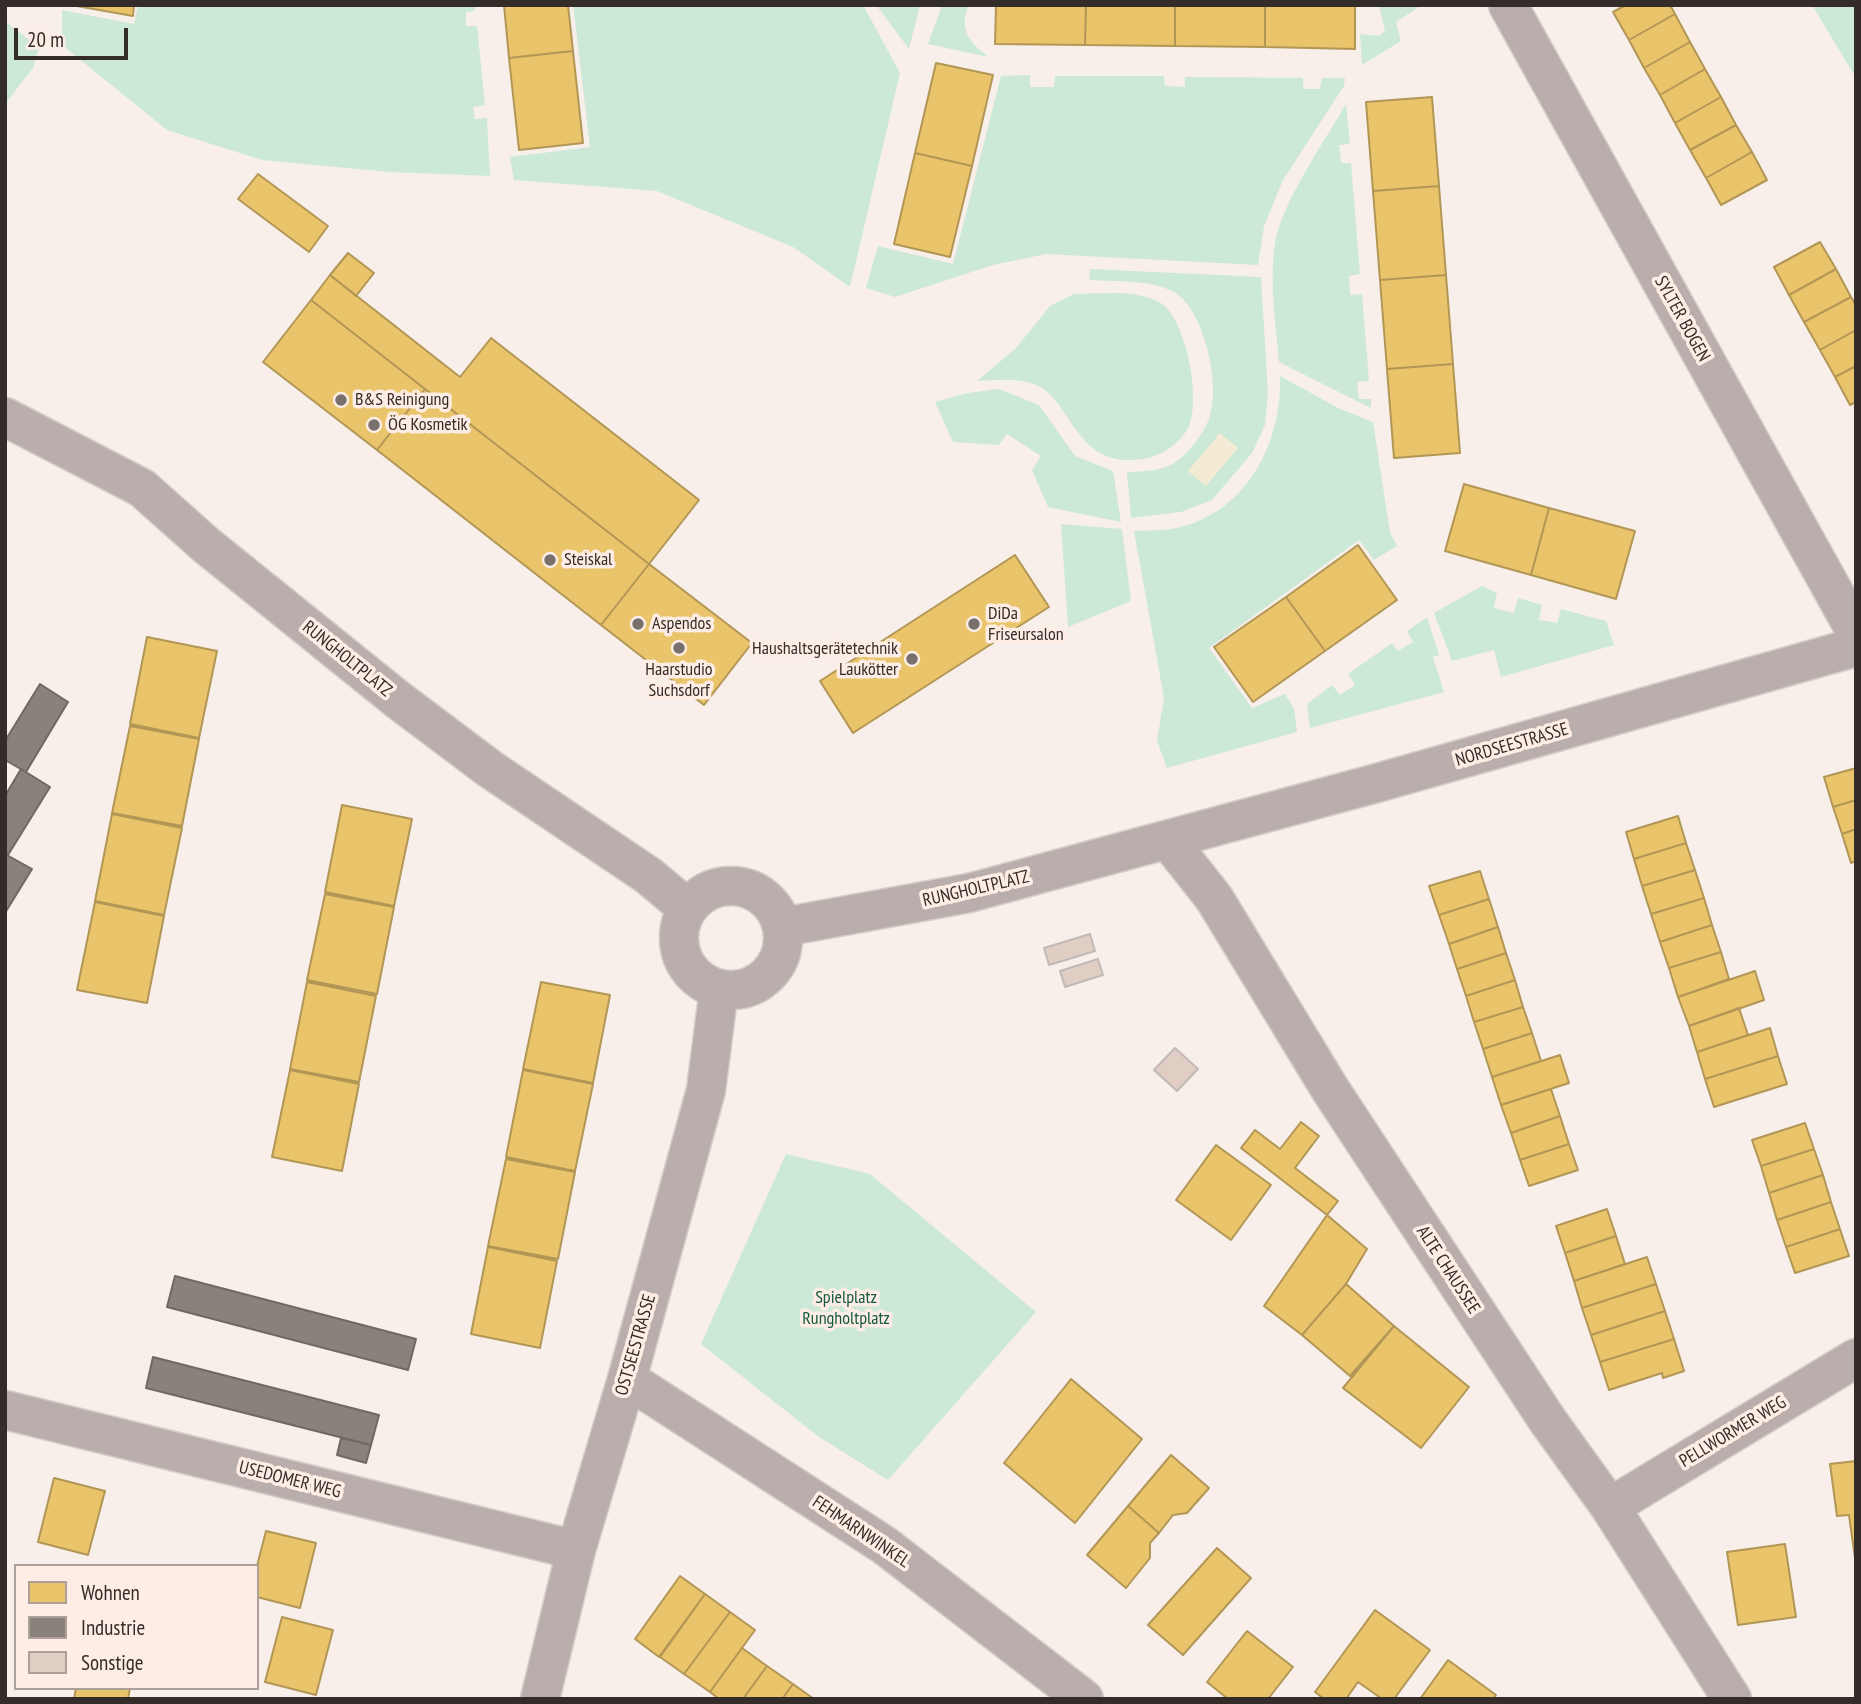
<!DOCTYPE html>
<html>
<head>
<meta charset="utf-8">
<style>
	body { margin:0 }
	#map { position:relative; width:1861px; height:1704px; overflow:hidden; background:#f8efea; font-family:"PT Sans Narrow",sans-serif }
	canvas { display:block }
	.frame { position:absolute; inset:0; border:7px solid #332c29; pointer-events:none }
	.legend { position:absolute; left:14px; top:1564px; width:245px; height:126px; box-sizing:border-box; background:#feede4; border:2px solid #ada099; margin:0; padding:9px 12px; list-style:none; font-size:21px; color:#332c29 }
	.legend li { display:flex; align-items:center; gap:14px; height:35px }
	.legend b { width:35px; border:2px solid #ada099 }
	.scale { position:absolute; left:14px; top:28px; width:114px; height:32px; box-sizing:border-box; border:4px solid #332c29; border-top:0; padding-left:9px; font-size:21px; line-height:24px; white-space:nowrap; color:#332c29; -webkit-text-stroke:5px #feede4; paint-order:stroke }
</style>
</head>
<body>
<div id="map">
<canvas width="1861" height="1704"></canvas>
<div class="frame"></div>
<ul class="legend">
<li><b style="height:19px;background:#e9c46a"></b>Wohnen</li>
<li><b style="height:19px;background:#8a817c"></b>Industrie</li>
<li><b style="height:19px;background:#e0cdc4"></b>Sonstige</li>
</ul>
<div class="scale">20 m</div>
</div>
<script>
const context = document.querySelector('canvas').getContext('2d');
context.lineJoin = 'round';
function paint(path, color) {
  context.fillStyle = color;
  context.fill(path, 'evenodd');
}
function stroke(path, color, width, dash) {
  context.strokeStyle = color;
  context.lineWidth = width;
  context.lineCap = dash ? 'butt' : 'round';
  context.setLineDash(dash || []);
  context.stroke(path);
}
function drawText(font, color, halo, rows, align = 'center') {
  context.font = font + ' "PT Sans Narrow",sans-serif';
  context.lineWidth = 7;
  context.setLineDash([]);
  context.textBaseline = 'middle';
  context.strokeStyle = halo;
  context.fillStyle = color;
  for (const [text, x, y, turn = 0] of rows) {
    context.save();
    context.translate(x, y);
    context.rotate((+turn || 0) * Math.PI / 180);
    context.textAlign = isNaN(turn) ? turn : align;
    if (halo) context.strokeText(text, 0, 0);
    context.fillText(text, 0, 0);
    context.restore();
  }
}
paint(new Path2D(`
	M138,5H475V11L466,12V26H477L485,105L473,107L475,119L487,118L490,176L390,172L262,160L167,130L62,45V10L134,24Z
	M573,5H863L900,73L850,287L793,247L657,191L514,180L510,157L590,147Z
	M876,5H920L909,49Z
	M942,5H969C958,30 969,41 988,57L928,44Z
	M1379,5H1422L1396,22L1401,41L1362,65L1360,34L1379,36L1385,31Z
	M1812,5H1856V78Z
	M5,21L39,48L33,68L5,104Z
	M1030,75V87H1054L1055,76H1164L1165,86L1185,87V77L1303,78V89H1320L1322,78H1345L1344,86L1283,180L1264,226L1258,265L1046,254L993,265L895,297L866,288L878,246L953,264L1001,76Z
	M1346,104L1350,144L1339,145L1341,163H1351L1360,274L1349,276L1350,295L1362,294L1369,381L1357,382L1359,399H1371V408L1279,362C1276,324 1269,282 1275,244C1281,203 1325,141 1346,104Z
	M1090,269L1261,277L1268,393L1265,425L1252,453L1212,500L1181,512L1131,518L1127,472C1144,471 1159,472 1174,463C1188,455 1205,432 1210,416C1220,384 1205,311 1174,292C1150,279 1116,282 1089,280Z
	M1074,294C1100,294 1135,289 1159,302C1186,316 1201,399 1189,426C1182,441 1165,454 1148,458C1072,474 1074,395 1031,383C1014,378 995,380 977,381L1016,348L1050,306Z
	M1280,376L1340,409L1373,422L1390,533L1397,546L1374,560L1359,540L1209,648L1252,708L1285,694L1294,709L1297,732L1167,768L1157,741L1164,698L1134,531C1148,530 1164,531 1177,528C1247,512 1282,443 1280,376Z
	M999,389L1039,405L1075,456L1113,471L1121,522L1048,507L1032,470L1041,456L1007,434L999,445L953,442L935,402L968,393Z
	M1061,524L1122,529L1131,601L1068,627Z
	M1482,586L1497,593L1494,608L1514,613L1518,598L1542,605L1539,620L1557,623L1561,609L1606,621L1614,645L1501,677L1494,650L1452,661L1434,613Z
	M1427,617L1439,655L1433,657L1444,692L1310,728L1307,704L1332,685L1340,695L1355,685L1348,674L1392,643L1398,651L1413,642L1407,631Z
	M786,1154L870,1174L1036,1312L888,1480L819,1437L701,1344Z`), '#cce8d7');
paint(new Path2D(`
	M1220,433L1238,448L1206,486L1188,471Z`), '#f4ebd4');
const homes = new Path2D(`
	M71,5H134L133,16Z
	M504,5H568L573,51L509,58Z
	M996,5H1086L1085,45L995,44Z
	M1086,5H1175V46L1085,45Z
	M1175,5H1265V47L1175,46Z
	M1265,5H1355V49L1265,47Z
	M1626,5H1670L1675,14L1629,40L1613,12Z
	M1675,14L1690,42L1644,68L1629,40Z
	M1690,42L1705,69L1660,95L1644,68Z
	M573,51L583,143L519,150L509,58Z
	M936,63L993,75L972,166L915,153Z
	M1705,69L1721,97L1675,123L1660,95Z
	M1432,97L1439,186L1373,191L1366,102Z
	M1721,97L1736,125L1690,150L1675,123Z
	M1736,125L1752,152L1706,178L1690,150Z
	M1752,152L1767,180L1721,205L1706,178Z
	M915,153L972,166L950,257L894,244Z
	M258,174L328,226L309,252L238,199Z
	M1439,186L1446,275L1380,280L1373,191Z
	M1820,242L1836,269L1789,295L1774,267Z
	M348,253L374,273L356,296L330,275Z
	M1836,269L1851,297L1804,322L1789,295Z
	M330,275L460,377L491,338L699,500L649,564L311,300Z
	M1446,275L1453,364L1387,369L1380,280Z
	M1851,297L1856,305V330L1820,350L1804,322Z
	M311,300L425,389L377,450L263,362Z
	M1856,330V366L1835,377L1820,350Z
	M1453,364L1460,453L1394,458L1387,369Z
	M1856,366V402L1850,405L1835,377Z
	M425,389L649,564L601,625L377,450Z
	M1464,484L1549,508L1531,575L1445,551Z
	M1549,508L1635,531L1616,599L1531,575Z
	M1358,545L1397,600L1325,651L1286,597Z
	M1015,555L1049,607L853,733L820,681Z
	M649,564L752,643L704,705L601,625Z
	M1286,597L1325,651L1253,702L1214,647Z
	M147,637L217,651L199,738L130,724Z
	M130,726L199,739L182,826L112,813Z
	M1856,768V800L1833,807L1824,777Z
	M1856,800V829L1842,834L1833,807Z
	M342,805L412,819L394,906L325,892Z
	M112,814L182,828L164,915L95,901Z
	M1678,816L1686,843L1634,859L1626,832Z
	M1856,829V861L1851,863L1842,834Z
	M1686,843L1695,870L1642,886L1634,859Z
	M1695,870L1704,898L1651,914L1642,886Z
	M1480,871L1489,899L1439,915L1429,886Z
	M325,894L394,907L377,994L307,980Z
	M1704,898L1712,925L1660,942L1651,914Z
	M1489,899L1498,927L1449,944L1439,915Z
	M95,902L164,916L147,1003L77,990Z
	M1712,925L1721,952L1669,968L1660,942Z
	M1498,927L1506,953L1457,969L1449,944Z
	M1721,952L1729,979L1678,997L1669,968Z
	M1506,953L1515,980L1466,996L1457,969Z
	M1755,971L1764,1000L1689,1026L1678,997Z
	M1515,980L1523,1007L1474,1022L1466,996Z
	M307,982L376,996L359,1082L290,1069Z
	M541,982L610,995L593,1083L523,1069Z
	M1523,1007L1532,1033L1483,1049L1474,1022Z
	M1739,1008L1748,1035L1697,1052L1689,1026Z
	M1770,1028L1778,1056L1705,1079L1697,1052Z
	M1532,1033L1541,1061L1492,1077L1483,1049Z
	M1560,1055L1569,1083L1501,1105L1492,1077Z
	M1778,1056L1787,1084L1714,1107L1705,1079Z
	M290,1070L359,1084L342,1171L272,1157Z
	M523,1070L593,1084L575,1171L506,1157Z
	M1551,1089L1560,1116L1511,1133L1501,1105Z
	M1560,1116L1569,1144L1520,1160L1511,1133Z
	M1301,1122L1319,1136L1295,1168L1338,1201L1327,1215L1241,1148L1255,1130L1280,1149Z
	M1805,1123L1814,1149L1761,1166L1752,1140Z
	M1569,1144L1578,1170L1529,1186L1520,1160Z
	M1216,1145L1271,1185L1231,1240L1176,1200Z
	M1814,1149L1823,1175L1769,1193L1761,1166Z
	M506,1159L575,1172L558,1259L488,1246Z
	M1823,1175L1831,1202L1777,1220L1769,1193Z
	M1831,1202L1840,1229L1786,1247L1777,1220Z
	M1607,1209L1616,1236L1565,1253L1556,1226Z
	M1327,1215L1367,1249L1346,1284L1302,1335L1264,1306Z
	M1840,1229L1849,1256L1795,1273L1786,1247Z
	M1616,1236L1625,1264L1574,1281L1565,1253Z
	M488,1247L557,1261L540,1348L471,1334Z
	M1647,1257L1656,1284L1582,1308L1574,1281Z
	M1346,1284L1394,1326L1350,1376L1302,1335Z
	M1656,1284L1665,1311L1591,1335L1582,1308Z
	M1665,1311L1674,1339L1600,1362L1591,1335Z
	M1394,1326L1469,1387L1421,1448L1343,1388Z
	M1674,1339L1684,1371L1663,1378L1662,1373L1609,1390L1600,1362Z
	M1071,1379L1142,1439L1075,1523L1004,1463Z
	M1171,1455L1209,1488L1187,1513L1173,1515L1159,1533L1128,1506Z
	M1856,1461V1558H1855L1849,1515L1837,1516L1830,1464Z
	M54,1478L105,1491L88,1555L38,1542Z
	M1128,1506L1159,1533L1150,1543V1558L1126,1588L1087,1555Z
	M266,1531L316,1543L300,1608L257,1597V1566Z
	M1785,1544L1796,1617L1738,1625L1727,1552Z
	M1217,1548L1251,1578L1183,1655L1148,1625Z
	M680,1576L705,1594L659,1657L635,1639Z
	M705,1594L730,1612L684,1674L660,1657Z
	M1375,1610L1430,1650L1394,1699H1382L1358,1682L1346,1699H1324L1315,1692Z
	M730,1612L755,1630L710,1692L684,1674Z
	M282,1617L333,1630L316,1695L265,1682Z
	M1247,1631L1293,1667L1268,1699H1228L1207,1682Z
	M742,1648L767,1666L743,1699H719L710,1692Z
	M1448,1660L1496,1695L1493,1699H1420Z
	M767,1666L793,1684L782,1699H743Z
	M793,1684L814,1699H782Z
	M76,1688H130L128,1699H74Z`);
paint(homes, '#e9c46a');
stroke(homes, '#b29656', 2);
const industry = new Path2D(`
	M40,684L68,702L26,772L5,760V741Z
	M21,769L50,787L8,855L5,854V796Z
	M5,854L32,869L5,913Z
	M175,1276L416,1339L408,1370L167,1307Z
	M153,1357L379,1415L371,1445L146,1388Z
	M341,1438L371,1445L366,1463L337,1455Z`);
paint(industry, '#8a817c');
stroke(industry, '#706863', 2);
const building = new Path2D(`
	M1090,934L1095,951L1049,965L1044,948Z
	M1098,959L1103,975L1065,987L1060,971Z
	M1175,1048L1198,1069L1177,1091L1154,1070Z`);
paint(building, '#e0cdc4');
stroke(building, '#c0b9b5', 2);
const minor = new Path2D(`
	M1508,5L1856,632
	M5,417L142,488L206,545L397,699L490,769L649,876L687,908
	M1168,840L1214,898L1330,1089L1548,1421L1610,1507L1732,1699
	M679 938a52 52 0 1 1 104 0a52 52 0 1 1-104 0Z
	M783,927L969,893L1377,783L1856,647
	M627,1379L884,1545L1084,1699
	M5,1410L576,1550
	M1610,1507L1856,1358
	M540,1699L576,1550L627,1379L706,1090L719,989`);
stroke(minor, '#d4cdc8', 41);
stroke(minor, '#baaeac', 38);
for (const [x, y, r, color] of [
	[341,400,7,"#78706d"],
	[374,425,7,"#78706d"],
	[550,560,7,"#78706d"],
	[638,624,7,"#78706d"],
	[974,624,7,"#78706d"],
	[679,648,7,"#78706d"],
	[912,659,7,"#78706d"]
]) {
  const dot = new Path2D();
  dot.arc(x, y, r, 0, 2 * Math.PI);
  context.fillStyle = color;
  context.fill(dot);
  stroke(dot, '#feede4', 2.5);
}
drawText('18px', '#332c29', '#feede4', [
	["SYLTER BOGEN",1682,319,61],
	["RUNGHOLTPLATZ",347,659,39],
	["NORDSEESTRASSE",1512,745,-16],
	["RUNGHOLTPLATZ",976,889,-13],
	["ALTE CHAUSSEE",1448,1270,57],
	["OSTSEESTRASSE",636,1345,-74],
	["PELLWORMER WEG",1733,1432,-31],
	["USEDOMER WEG",290,1480,14],
	["FEHMARNWINKEL",861,1532,34]
]);
drawText('18px', '#332c29', '#feede4', [
	["B&S Reinigung",355,400],
	["ÖG Kosmetik",388,425],
	["Steiskal",564,560],
	["DiDa",988,614],
	["Friseursalon",988,635],
	["Aspendos",652,624],
	["Haushaltsgerätetechnik",898,649,"right"],
	["Laukötter",898,670,"right"],
	["Haarstudio",679,670,"center"],
	["Suchsdorf",679,691,"center"]
], 'left');
drawText('18px', '#13583f', '#feede4', [
	["Spielplatz",846,1298],
	["Rungholtplatz",846,1319]
]);
</script>
</body>
</html>
